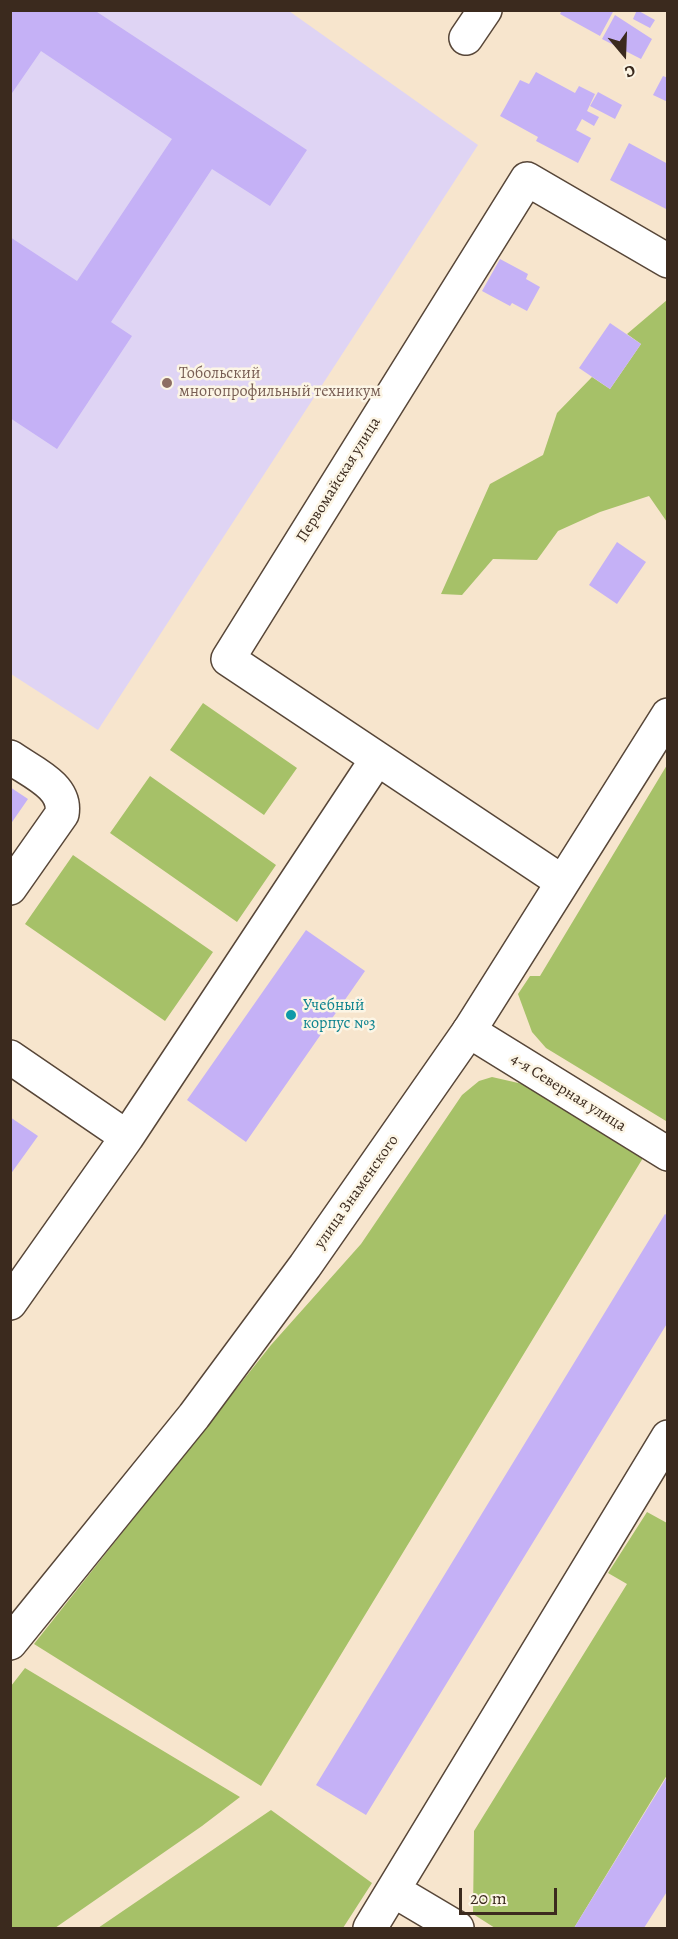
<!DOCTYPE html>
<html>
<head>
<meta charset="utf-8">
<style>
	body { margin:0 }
	#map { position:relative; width:678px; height:1939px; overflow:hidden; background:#f7e5cd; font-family:Alegreya,serif }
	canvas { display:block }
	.frame { position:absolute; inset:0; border:12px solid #3b2a1e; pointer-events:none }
	.north { position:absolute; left:594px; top:24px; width:60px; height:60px; -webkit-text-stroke:4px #fcf5e5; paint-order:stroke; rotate:161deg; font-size:16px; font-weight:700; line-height:24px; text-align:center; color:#3b2a1e }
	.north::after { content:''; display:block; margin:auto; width:21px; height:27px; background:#3b2a1e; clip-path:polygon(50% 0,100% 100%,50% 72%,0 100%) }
	.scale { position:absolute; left:459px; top:1888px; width:98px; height:27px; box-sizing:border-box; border:3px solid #3b2a1e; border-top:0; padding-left:8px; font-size:18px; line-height:21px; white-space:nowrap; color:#3b2a1e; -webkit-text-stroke:4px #fcf5e5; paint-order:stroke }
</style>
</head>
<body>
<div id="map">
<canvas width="678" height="1939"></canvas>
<div class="frame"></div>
<div class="north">С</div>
<div class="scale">20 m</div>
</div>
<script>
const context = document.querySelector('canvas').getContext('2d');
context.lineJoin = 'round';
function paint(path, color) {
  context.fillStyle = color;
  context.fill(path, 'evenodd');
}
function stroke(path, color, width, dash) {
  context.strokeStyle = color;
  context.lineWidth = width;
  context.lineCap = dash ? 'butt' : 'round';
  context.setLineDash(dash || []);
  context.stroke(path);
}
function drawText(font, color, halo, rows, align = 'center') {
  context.font = font + ' Alegreya,serif';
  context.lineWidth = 5;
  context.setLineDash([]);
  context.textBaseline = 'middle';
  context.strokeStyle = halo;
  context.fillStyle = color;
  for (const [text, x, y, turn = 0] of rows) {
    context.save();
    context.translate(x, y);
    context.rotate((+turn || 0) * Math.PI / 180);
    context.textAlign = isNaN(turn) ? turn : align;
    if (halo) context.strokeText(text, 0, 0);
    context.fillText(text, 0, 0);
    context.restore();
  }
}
paint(new Path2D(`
	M10,11H289L478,145L98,730L11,674Z`), '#dfd4f4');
paint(new Path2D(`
	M667,300V522L649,496L600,512L558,531L537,560L493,559L462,595L441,594L490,484L543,455L557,413L592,377L610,389L641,344L627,334Z
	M203,703L297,768L264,815L170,750Z
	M667,765L668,1118L666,1121L546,1048L532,1032L518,994L530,976H540Z
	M150,776L276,865L237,922L110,833Z
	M73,855L213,952L165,1021L25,924Z
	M492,1077L527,1085L646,1153L261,1786L34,1644L271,1345L361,1244L462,1095L479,1081Z
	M647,1512L667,1523V1775L574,1928H495L473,1914L474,1831L627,1584L608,1573Z
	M25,1668L240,1797L202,1826L55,1928H11V1686Z
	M271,1810L372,1883L343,1928H98Z`), '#a6c168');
paint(new Path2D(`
	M10,10H94L307,150L270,206L212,169L111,322L132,336L57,449L10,418V237L77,281L172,139L41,51L10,96Z
	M562,10H614L600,36L560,14Z
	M637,10L655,20L650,28L633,19Z
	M615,15L652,39L641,59L602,39Z
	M536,72L575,93L579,86L595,94L587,111L599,117L594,126L582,119L576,130L591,138L578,163L536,141L538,137L500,116L520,80L529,84Z
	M663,76L668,78V102L653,95Z
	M598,92L622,105L615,119L590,106Z
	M629,143L668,164V210L610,180Z
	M500,259L528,274L526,279L540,287L527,311L512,303L510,306L482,291Z
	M610,323L641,344L610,389L579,368Z
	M617,542L646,562L617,604L589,585Z
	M10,787L28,799L10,825Z
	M306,930L365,971L246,1142L187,1100Z
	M10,1117L38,1136L10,1175Z
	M665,1214L668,1216V1322L366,1815L316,1785Z
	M668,1775V1890L644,1928H574Z`), '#c5b1f6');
const minor = new Path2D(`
	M466,38L485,10
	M10,757C31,772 67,786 62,814L10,888
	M561,881L228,659L527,179L668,261
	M469,1031L668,1154
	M10,1057L127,1137
	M10,1303L127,1137L377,759
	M393,1890L668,1437
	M370,1928L393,1890L457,1928`);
const major = new Path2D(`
	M10,1643L194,1416L305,1266L469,1031L668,715`);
stroke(minor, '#574638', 36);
stroke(major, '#574638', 36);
stroke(minor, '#fff', 33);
stroke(major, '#fff', 33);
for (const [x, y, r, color] of [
	[167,383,6,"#8d6e63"],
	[291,1015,6,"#0f9aa8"]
]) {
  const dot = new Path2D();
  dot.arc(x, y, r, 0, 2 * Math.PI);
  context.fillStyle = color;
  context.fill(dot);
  stroke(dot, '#fcf5e5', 2);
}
drawText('16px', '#785e54', '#fcf5e5', [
	["Тобольский",179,374],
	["многопрофильный техникум",179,392]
], 'left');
drawText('16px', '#3b2a1e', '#fcf5e5', [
	["Первомайская улица",339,480,-58],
	["4-я Северная улица",568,1093,32],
	["улица Знаменского",357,1192,-55]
]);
drawText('16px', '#0d838f', '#fcf5e5', [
	["Учебный",303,1006],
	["корпус №3",303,1024]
], 'left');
</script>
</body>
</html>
